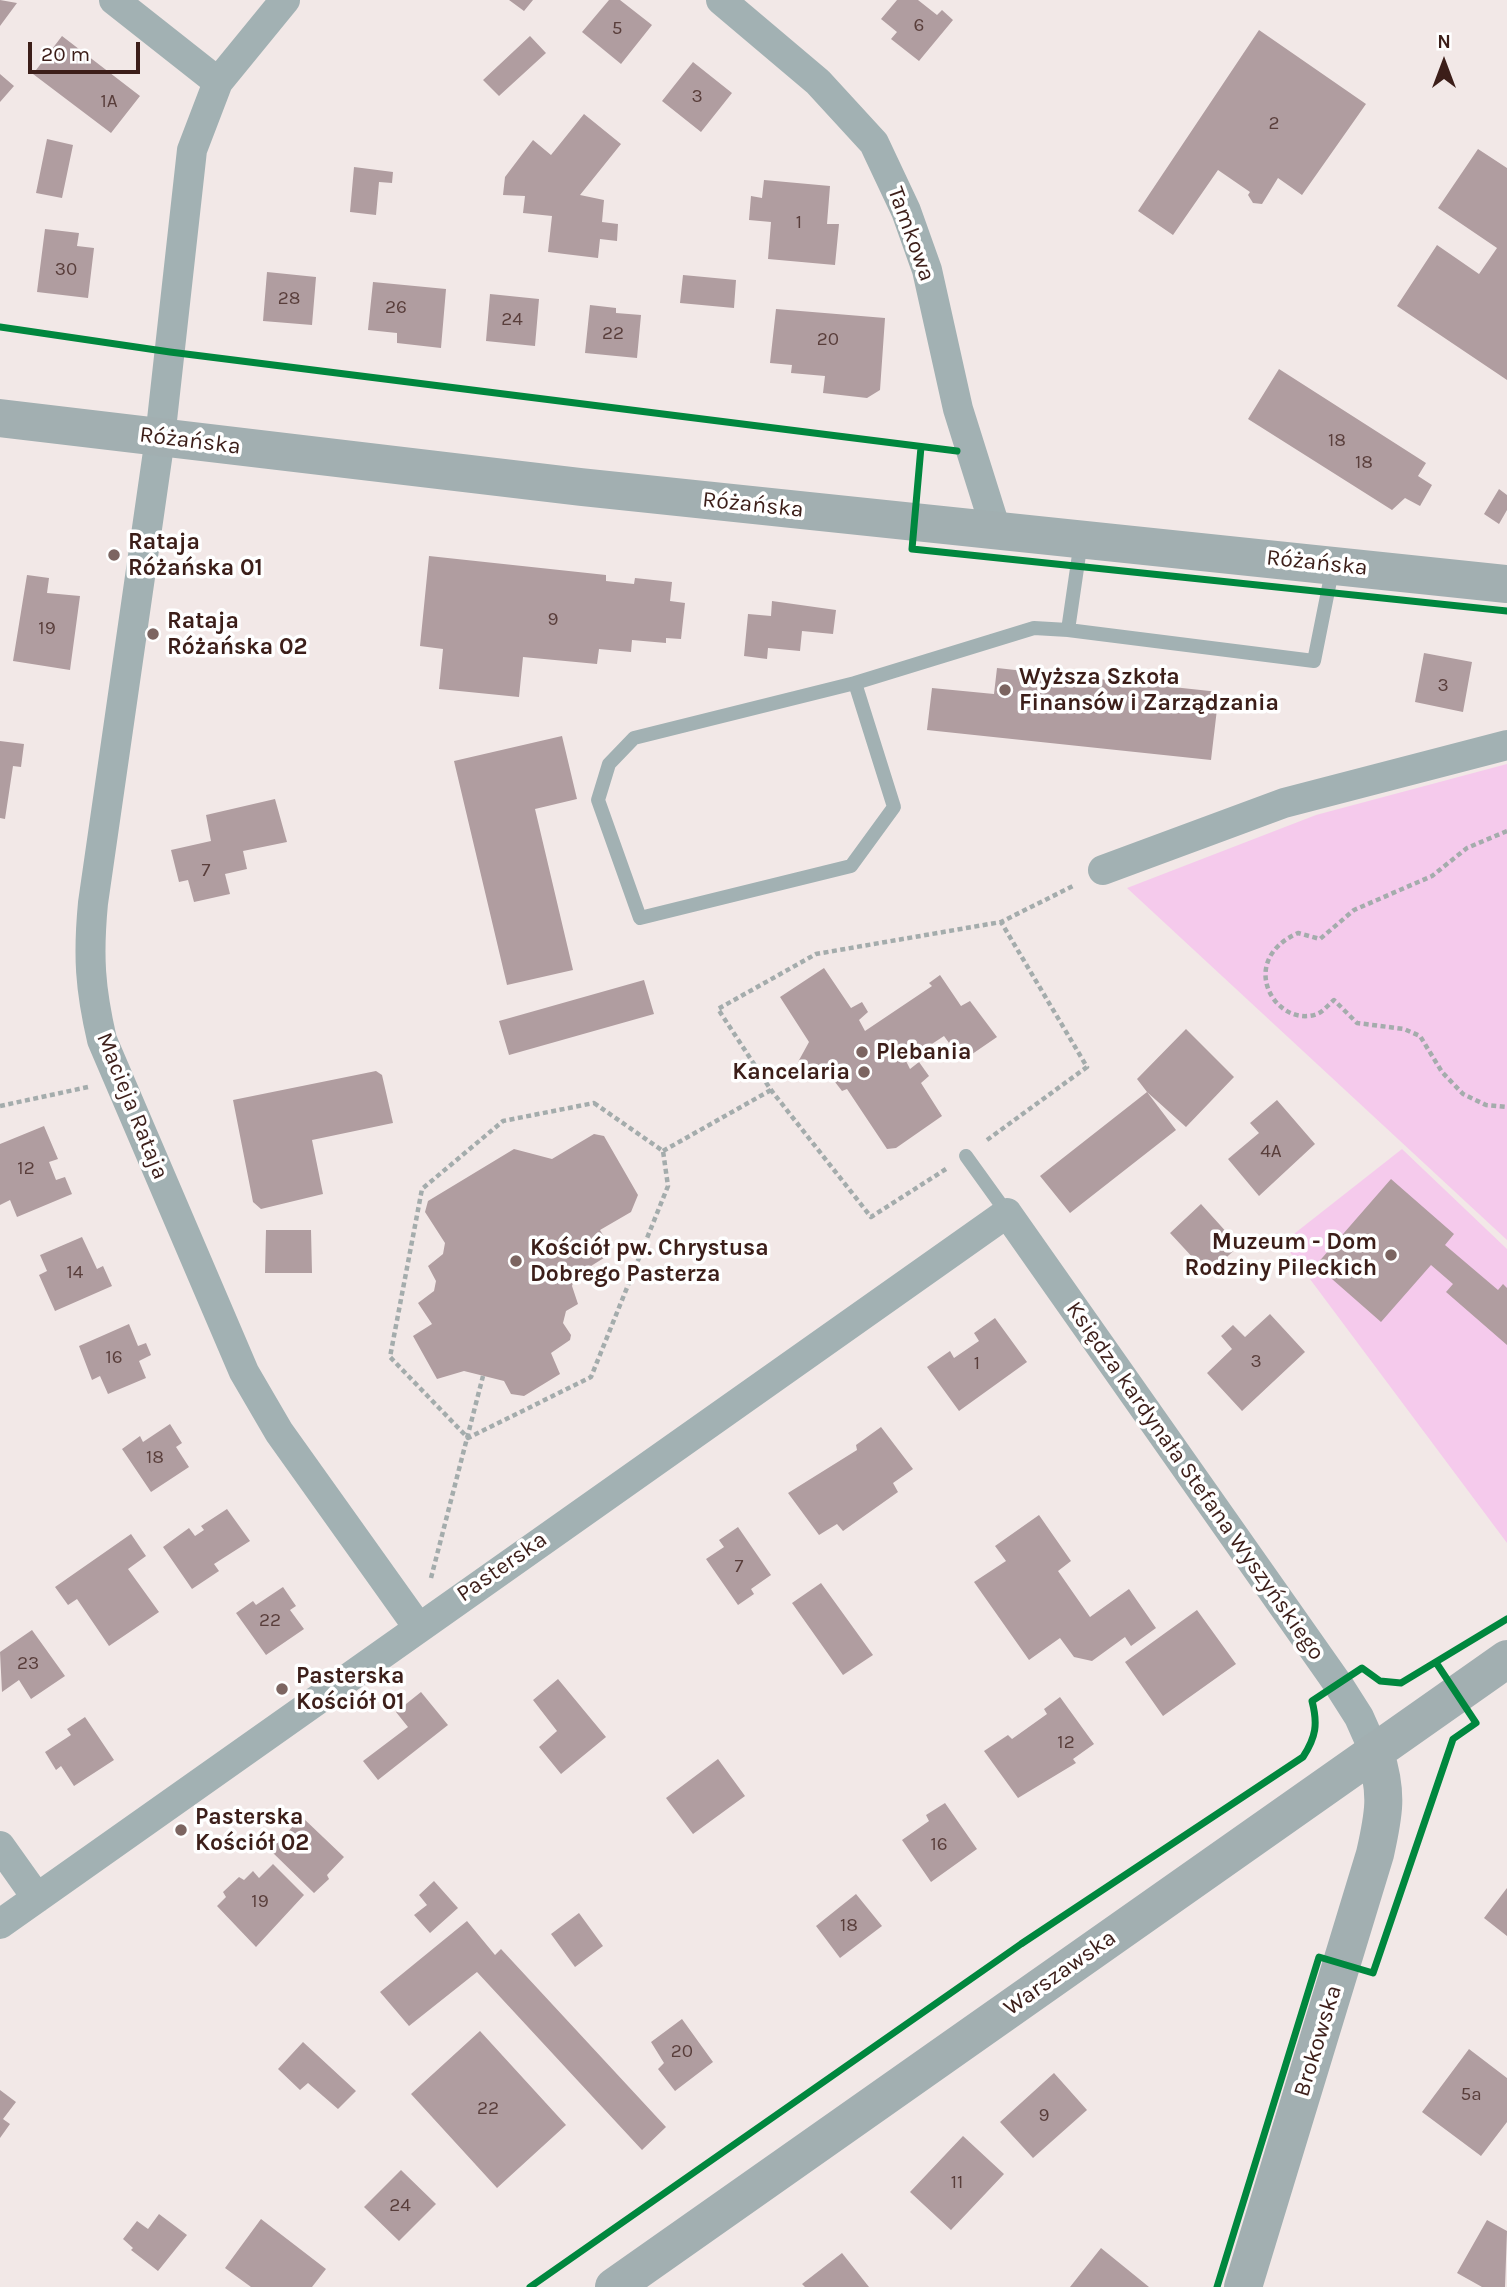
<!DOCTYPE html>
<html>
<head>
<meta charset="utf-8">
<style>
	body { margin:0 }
	#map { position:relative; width:1507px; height:2287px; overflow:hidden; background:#f2e8e7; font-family:Karla,sans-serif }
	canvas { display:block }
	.north { position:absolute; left:1409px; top:28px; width:70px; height:70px; -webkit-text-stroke:5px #fff; paint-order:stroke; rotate:0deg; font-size:19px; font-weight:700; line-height:28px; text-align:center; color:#3c1e19 }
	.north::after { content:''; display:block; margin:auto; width:24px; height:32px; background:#3c1e19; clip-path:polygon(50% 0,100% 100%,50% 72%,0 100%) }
	.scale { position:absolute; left:28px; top:42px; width:112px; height:32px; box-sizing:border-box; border:4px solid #3c1e19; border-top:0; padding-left:9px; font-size:21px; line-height:24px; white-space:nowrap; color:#3c1e19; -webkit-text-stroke:5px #fff; paint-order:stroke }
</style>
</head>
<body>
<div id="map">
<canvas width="1507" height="2287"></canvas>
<div class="north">N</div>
<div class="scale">20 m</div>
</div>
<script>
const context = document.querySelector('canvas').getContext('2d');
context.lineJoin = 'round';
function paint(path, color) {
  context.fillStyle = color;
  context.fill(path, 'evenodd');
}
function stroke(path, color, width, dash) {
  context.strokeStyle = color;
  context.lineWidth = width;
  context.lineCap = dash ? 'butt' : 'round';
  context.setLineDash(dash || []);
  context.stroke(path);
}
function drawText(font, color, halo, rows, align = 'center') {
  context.font = font + ' Karla,sans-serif';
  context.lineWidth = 7;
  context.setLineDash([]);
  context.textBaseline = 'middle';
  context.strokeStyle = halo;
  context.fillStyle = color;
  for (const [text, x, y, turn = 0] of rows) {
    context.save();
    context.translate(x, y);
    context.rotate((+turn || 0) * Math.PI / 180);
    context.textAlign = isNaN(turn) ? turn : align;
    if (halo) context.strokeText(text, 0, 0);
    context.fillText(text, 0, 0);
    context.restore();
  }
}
paint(new Path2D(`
	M1507,764V1240L1127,888L1316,815Z
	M1402,1149L1507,1249V1543L1289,1251L1290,1237Z`), '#f5caec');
paint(new Path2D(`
	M0,0L17,3L0,26Z
	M509,0H533L524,11Z
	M609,0H620L652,25L621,64L582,32Z
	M897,0H918L937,15L942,10L953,20L919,61L891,39L897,32L881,19Z
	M1259,30L1366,104L1302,195L1278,178L1262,204L1253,203L1248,195L1250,192L1218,170L1173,235L1138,211Z
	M62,36L140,96L111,133L33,74Z
	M530,36L546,53L499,96L483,80Z
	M693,62L732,93L701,132L662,101Z
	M0,74L14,86L0,102Z
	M584,114L621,144L580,195L604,200L602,222L618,224L617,241L600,239L598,258L548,252L552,216L523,213L525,196L503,195L505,177L533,140L551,155Z
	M47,139L73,145L62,198L36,193Z
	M1478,149L1507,168V380L1397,306L1437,245L1479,274L1497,248L1438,208Z
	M354,167L393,172L392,183L379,182L376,215L350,212Z
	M764,180L830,186L827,224H839L835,265L768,259L771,222L749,220L751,196L762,198Z
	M45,229L79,233L77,246L94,248L88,298L37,292Z
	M267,272L316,277L312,325L263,321Z
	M683,275L736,280L734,308L680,303Z
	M373,282L446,289L441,348L397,343V333L368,330Z
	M490,294L539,299L535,346L486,341Z
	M590,305L616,308V313L641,315L637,358L585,353Z
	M776,309L885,318L880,390L867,398L823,393L825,376L791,373L792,365L770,363Z
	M1279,369L1426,463L1418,476L1432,485L1420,506L1405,498L1392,510L1248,419Z
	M1499,489L1507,495V510L1499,524L1484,514Z
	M429,556L606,575V581L634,584L635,578L672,582L670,601L685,603L681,639L666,638V643L632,640L631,652L599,649L597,664L523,657L519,697L439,689L443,649L420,646Z
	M27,575L49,578L47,593L80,596L70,670L13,661Z
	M772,601L836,610L833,634L802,631L800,651L768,648L767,659L744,656L748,614L771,616Z
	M1424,653L1472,662L1463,712L1415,702Z
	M997,668L1219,692L1211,760L927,730L932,688L994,694Z
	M562,736L577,799L535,809L573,970L507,985L454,761Z
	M0,741L24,744L21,767L13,766L5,819L0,818Z
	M275,799L287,842L243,851L247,869L225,874L230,894L194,902L188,880L179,882L171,850L211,841L206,815Z
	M824,968L851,1008L862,1002L868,1012L859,1020L865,1031L932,986L929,983L940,975L961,1006L970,1001L997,1037L962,1061L944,1036L906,1061L910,1069L919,1062L929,1076L921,1083L942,1116L896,1148L887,1149L847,1089L842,1091L821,1064L814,1067L798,1062L809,1042L780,997Z
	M644,980L654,1014L509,1055L499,1021Z
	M1186,1029L1234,1077L1186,1127L1147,1092L1137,1079Z
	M376,1071L382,1075L393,1123L312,1140L323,1194L261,1209L253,1202L233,1100Z
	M1147,1092L1176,1130L1070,1213L1040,1176Z
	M1277,1100L1315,1144L1259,1196L1228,1159L1259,1133L1250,1123Z
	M44,1126L58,1159L49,1162L56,1180L65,1177L72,1194L17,1217L10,1200L0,1205V1144Z
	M594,1134L604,1136L638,1195L631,1212L600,1230L609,1245L607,1256L575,1276L572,1286L578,1304L566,1311L563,1323L571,1335L570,1340L551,1353L560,1374L524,1396L511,1394L504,1381L464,1371L437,1379L413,1336L432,1324L418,1303L434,1291L436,1281L428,1266L443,1254L445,1243L425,1212L428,1201L514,1149L552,1159Z
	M1391,1179L1454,1234L1445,1245L1498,1290L1503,1284L1507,1288V1345L1446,1292L1453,1284L1431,1265L1381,1322L1316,1265Z
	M1201,1204L1239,1246L1208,1274L1170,1233Z
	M266,1230H311L312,1273H265Z
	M82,1237L97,1269L103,1266L112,1286L55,1311L39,1275L47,1271L40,1255Z
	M1270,1314L1305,1352L1242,1411L1207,1373L1232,1349L1221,1336L1233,1325L1245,1337Z
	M995,1318L1027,1362L959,1411L927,1367L950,1351L954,1358L979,1341L974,1333Z
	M129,1324L138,1346L146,1343L151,1355L139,1361L146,1378L108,1394L100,1376L92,1380L79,1346Z
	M170,1424L182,1443L176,1447L189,1467L151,1492L122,1449L140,1436L143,1442Z
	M881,1427L913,1469L893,1483L898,1492L843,1531L837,1524L819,1535L788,1493L857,1450L856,1445Z
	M227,1509L250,1541L214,1564L219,1571L192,1589L163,1547L189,1528L195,1536L204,1530L201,1526Z
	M1039,1515L1071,1561L1058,1571L1090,1617L1129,1589L1156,1628L1131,1646L1125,1637L1092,1661L1074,1657L1060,1638L1029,1660L974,1582L1006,1561L995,1546Z
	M738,1527L771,1575L751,1589L754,1594L738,1605L706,1559L724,1547L719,1540Z
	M131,1534L146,1556L128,1569L159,1612L109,1646L77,1599L68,1605L55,1587Z
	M821,1583L873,1655L843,1675L792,1603Z
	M283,1587L296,1606L290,1610L304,1629L266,1655L236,1613L253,1601L256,1605Z
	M1197,1610L1236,1664L1163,1716L1125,1662Z
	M32,1630L65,1676L31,1699L19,1680L2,1692L0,1652Z
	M558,1679L606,1737L561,1774L539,1747L557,1731L533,1700Z
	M421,1692L448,1725L378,1780L363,1761L408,1727L396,1712Z
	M1060,1697L1094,1744L1073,1759L1076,1763L1018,1798L984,1751L1008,1735L1012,1739L1047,1714L1044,1709Z
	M85,1717L114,1760L74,1786L61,1766L56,1770L45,1752L71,1735L67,1729Z
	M718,1759L745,1796L693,1834L666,1798Z
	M945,1803L977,1849L931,1882L902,1840L929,1821L926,1815Z
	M302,1817L344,1857L327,1875L329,1879L314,1893L270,1850Z
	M273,1864L304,1895L256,1947L217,1906L226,1897L223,1892L239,1877L244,1880L253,1871L259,1878Z
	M434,1881L458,1908L430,1933L414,1915L427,1905L419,1895Z
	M1507,1888V1936L1484,1918Z
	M856,1894L882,1926L840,1958L816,1926Z
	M579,1913L603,1946L575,1967L551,1934Z
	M467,1921L495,1955L501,1949L666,2127L642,2150L477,1972L409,2026L380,1992Z
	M682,2019L713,2062L675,2091L658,2069L664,2063L651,2042Z
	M480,2031L566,2125L497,2188L411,2094Z
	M303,2042L356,2091L338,2109L308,2083L300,2090L278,2069Z
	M1469,2049L1507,2078V2122L1481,2156L1422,2112Z
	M1054,2073L1087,2110L1033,2158L1000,2122Z
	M0,2090L16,2102L3,2119L10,2124L0,2138Z
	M963,2136L1004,2174L951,2230L910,2192Z
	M401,2170L436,2204L399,2241L364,2207Z
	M159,2214L187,2235L158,2271L131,2250L133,2248L123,2239L137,2221L148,2229Z
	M261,2219L326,2269L312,2287H251L225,2268Z
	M1487,2220L1507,2231L1505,2287H1482L1457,2273Z
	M1101,2248L1149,2287H1070Z
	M842,2253L869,2287H805L802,2284Z`), '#b09da0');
stroke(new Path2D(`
	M1507,831L1467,848L1432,876L1354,910L1320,939L1298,933C1235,961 1276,1029 1317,1014C1323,1012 1329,1004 1334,1000L1357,1023L1404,1029L1420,1036L1442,1072L1463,1094L1486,1105L1507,1107
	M594,1103L663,1151L668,1186L591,1377L468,1438L390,1357L422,1189L503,1121Z
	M0,1106L88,1087
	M987,1140L1087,1067L1001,922
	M663,1151L771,1090
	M946,1169L871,1217L771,1090L718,1009L816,954L1001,922L1075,885
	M431,1578L483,1376`), '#a4acac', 4.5, [5, 3.5]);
stroke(new Path2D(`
	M1068,630L1314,661L1333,566
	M855,683L894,807L851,866L640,918L598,800L609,764L634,738L855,683L1034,628L1068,630L1081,541
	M966,1156L1007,1213`), '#a2b1b3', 14);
stroke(new Path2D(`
	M114,0L218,82
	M285,0L218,82L192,150L160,438L93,903C88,956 90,988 102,1040L244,1372L279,1432L418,1627
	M721,0L818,82L874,143L906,211L927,270L958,409L996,530
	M1103,870L1284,803L1507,745
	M0,1846L37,1898
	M0,1924L1007,1213L1338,1684L1359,1717L1375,1753`), '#a2b1b3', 30);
stroke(new Path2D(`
	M0,418L581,487L1507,584
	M614,2287L1507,1659
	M1243,2287L1375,1854C1384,1814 1388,1793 1375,1753`), '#a2afb1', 38);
stroke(new Path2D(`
	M0,327L170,352L957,451
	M921,447L912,549L1507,611
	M530,2287L1021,1944L1303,1757C1316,1737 1318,1724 1312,1701L1362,1668L1380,1681L1401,1683L1507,1619
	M1217,2287L1319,1957L1373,1973L1453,1739L1476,1723L1437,1664`), '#00873e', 7);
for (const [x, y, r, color] of [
	[114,555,7,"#7c6561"],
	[153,634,7,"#7c6561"],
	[1005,690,7,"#7c6561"],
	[862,1052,7,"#7c6561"],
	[864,1072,7,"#7c6561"],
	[1391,1255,7,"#7c6561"],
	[516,1261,7,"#7c6561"],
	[282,1689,7,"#7c6561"],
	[181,1830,7,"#7c6561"]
]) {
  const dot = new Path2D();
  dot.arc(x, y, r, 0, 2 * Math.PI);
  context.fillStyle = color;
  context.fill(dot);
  stroke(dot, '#fff', 2.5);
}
drawText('19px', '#593e3b', null, [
	["6",919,26],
	["5",617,29],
	["3",697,97],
	["1A",109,102],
	["2",1274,124],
	["1",799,223],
	["30",66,270],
	["28",289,299],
	["26",396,308],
	["24",512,320],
	["22",613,334],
	["20",828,340],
	["18",1337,441],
	["18",1364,463],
	["9",553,620],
	["19",47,629],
	["3",1443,686],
	["7",206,871],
	["4A",1271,1152],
	["12",26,1169],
	["14",75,1273],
	["16",114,1358],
	["3",1256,1362],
	["1",977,1364],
	["18",155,1458],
	["7",739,1567],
	["22",270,1621],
	["23",28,1664],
	["12",1066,1743],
	["16",939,1845],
	["19",260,1902],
	["18",849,1926],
	["20",682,2052],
	["5a",1471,2095],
	["22",488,2109],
	["9",1044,2116],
	["11",957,2183],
	["24",400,2206]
]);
drawText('23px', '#3c1e19', '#fff', [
	["Tamkowa",911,234,70],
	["Różańska",190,441,7],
	["Różańska",753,505,6],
	["Różańska",1317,563,6],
	["Macieja Rataja",132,1106,68],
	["Księdza kardynała Stefana Wyszyńskiego",1195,1481,55],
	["Pasterska",502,1567,-35],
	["Warszawska",1060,1973,-35],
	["Brokowska",1318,2041,-73]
]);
drawText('bold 23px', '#3c1e19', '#fff', [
	["Rataja",128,542],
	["Różańska 01",128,568],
	["Rataja",167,621],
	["Różańska 02",167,647],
	["Wyższa Szkoła",1019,677],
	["Finansów i Zarządzania",1019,703],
	["Plebania",876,1052],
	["Kancelaria",850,1072,"right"],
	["Muzeum - Dom",1377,1242,"right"],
	["Rodziny Pileckich",1377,1268,"right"],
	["Kościół pw. Chrystusa",530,1248],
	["Dobrego Pasterza",530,1274],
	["Pasterska",296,1676],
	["Kościół 01",296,1702],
	["Pasterska",195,1817],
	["Kościół 02",195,1843]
], 'left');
</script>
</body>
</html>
